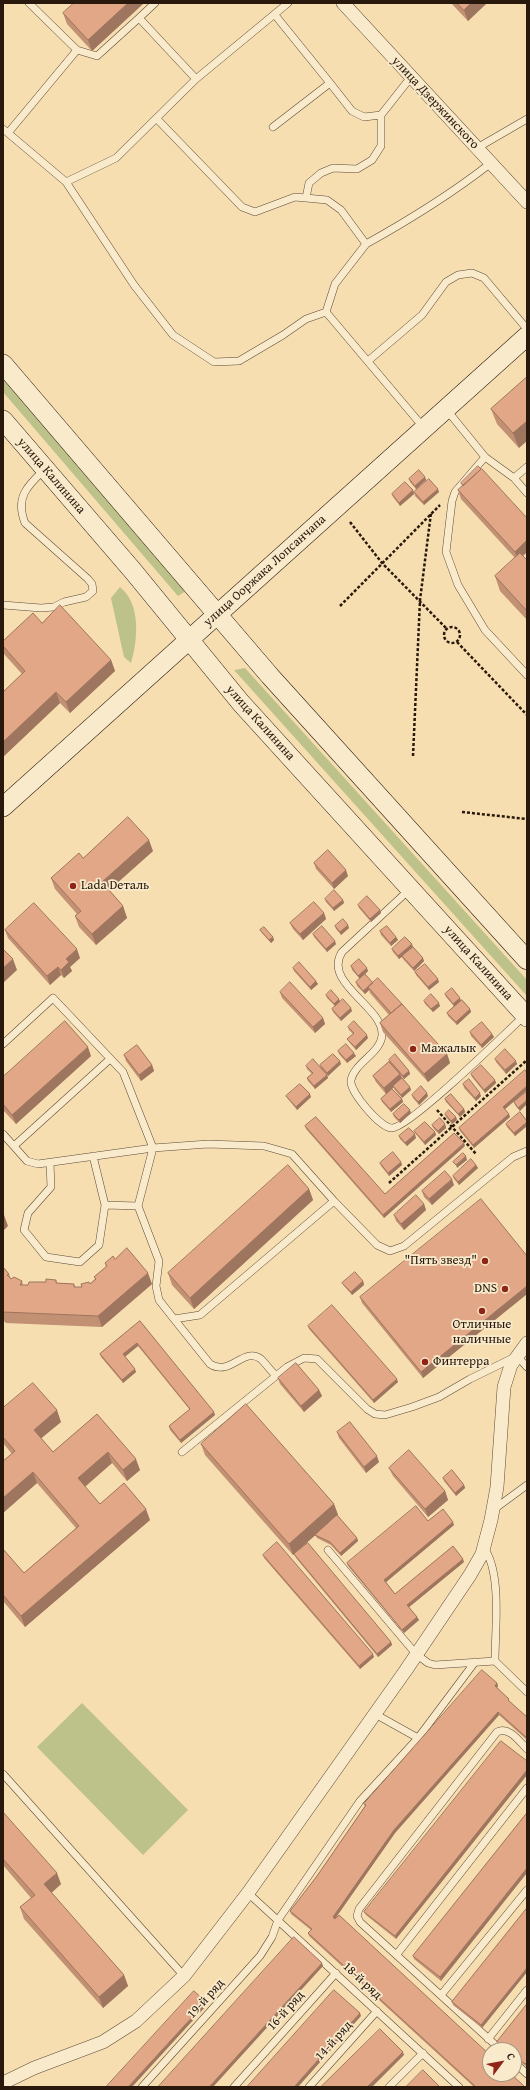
<!DOCTYPE html>
<html>
<head>
<meta charset="utf-8">
<style>
	body { margin:0 }
	#map { position:relative; width:530px; height:2090px; overflow:hidden; background:#f6deb1; font-family:"Gentium Book Plus",serif }
	canvas { display:block }
	.frame { position:absolute; inset:0; border:4px solid #29190c; pointer-events:none }
	.north { position:absolute; left:482px; top:2042px; width:40px; height:40px; box-sizing:border-box; background:#f9eacc; border:1px solid #a6967f; border-radius:50%; rotate:58deg; font-size:11px; font-weight:700; line-height:16px; text-align:center; color:#29190c }
	.north::after { content:''; display:block; margin:auto; width:14px; height:18px; background:#8f2418; clip-path:polygon(50% 0,100% 100%,50% 72%,0 100%) }
</style>
</head>
<body>
<div id="map">
<canvas width="530" height="2090"></canvas>
<div class="frame"></div>
<div class="north">С</div>
</div>
<script>
const context = document.querySelector('canvas').getContext('2d');
context.lineJoin = 'round';
function paint(path, color) {
  context.fillStyle = color;
  context.fill(path, 'evenodd');
}
function stroke(path, color, width, dash) {
  context.strokeStyle = color;
  context.lineWidth = width;
  context.lineCap = dash ? 'butt' : 'round';
  context.setLineDash(dash || []);
  context.stroke(path);
}
function drawText(font, color, halo, rows, align = 'center') {
  context.font = font + ' "Gentium Book Plus",serif';
  context.lineWidth = 3.5;
  context.setLineDash([]);
  context.textBaseline = 'middle';
  context.strokeStyle = halo;
  context.fillStyle = color;
  for (const [text, x, y, turn = 0] of rows) {
    context.save();
    context.translate(x, y);
    context.rotate((+turn || 0) * Math.PI / 180);
    context.textAlign = isNaN(turn) ? turn : align;
    if (halo) context.strokeText(text, 0, 0);
    context.fillText(text, 0, 0);
    context.restore();
  }
}
paint(new Path2D(`
	M3,374L189,589L178,596L3,392Z
	M120,587C141,604 138,640 131,663L124,657L111,598Z
	M245,668L527,980V996L234,670Z
	M82,1703L188,1810L143,1855L37,1747Z`), '#bdc18a');
const lane = new Path2D(`
	M155,3L139,18L196,79L288,3
	M77,50L97,56L139,18
	M330,83L352,111L364,117L381,115L411,77
	M157,119L242,207L255,212L295,197L327,200L341,210L366,244L335,284L326,312L424,428
	M273,127L330,83L275,15
	M3,129L8,133L77,50L29,3
	M8,133L66,182L134,285L173,335L214,362L239,361L283,335L306,319L326,312
	M477,148L527,119
	M66,182L116,158L196,79
	M306,198L309,183L321,173L333,168L357,169L372,160L381,146V115
	M366,244C411,219 450,195 491,163
	M368,361L422,315L446,282L458,275L472,273L484,278L527,329
	M446,409L485,457L514,478L527,493
	M485,457L455,492L452,501L446,552L458,585L485,630L527,675
	M514,478L527,467
	M3,605L41,608L54,607L64,602L86,597L93,591L92,584L88,579L25,523C15,498 27,486 44,470
	M410,889L342,952C322,983 384,1007 382,1035C381,1053 355,1062 351,1080C349,1091 380,1128 392,1128C409,1128 507,1032 525,1015
	M3,1044L53,998L123,1072L153,1148L138,1206L159,1261L156,1286L159,1300L174,1319L200,1315L334,1201L377,1245L390,1251L404,1246L513,1157L527,1151
	M3,1134L27,1161L38,1164L153,1148L208,1144L264,1146L292,1154L334,1201
	M14,1146L110,1059
	M50,1163L51,1187L28,1213L24,1230L46,1257L80,1262L99,1245L105,1205L93,1156
	M105,1205L138,1206
	M174,1319L210,1364C231,1377 243,1346 261,1359C266,1364 271,1371 276,1376
	M182,1452L287,1367L304,1358L317,1359L367,1409L375,1414L385,1415L412,1407L439,1397L470,1379L517,1356L527,1367
	M493,1510L527,1485
	M484,1548C502,1573 495,1629 495,1661L527,1692
	M328,1550L416,1654L428,1663L435,1665L495,1661
	M375,1714L418,1738
	M3,1774L184,1976
	M248,1893L459,2087
	M397,1954L527,1788
	M441,1995L527,1890
	M488,2039L527,1990
	M501,2050L360,1922L357,1916L359,1909L497,1732C509,1726 519,1741 527,1749
	M514,2062L527,2074
	M142,2087L260,1956L272,1937L278,1920L360,1801L418,1738L475,1662
	M234,2087L336,1973
	M309,2087L377,2011
	M389,2087L423,2053`);
const street = new Path2D(`
	M343,3L527,202
	M3,2083L34,2068L103,2042L136,2021L184,1976L248,1893L406,1670L470,1575L482,1554L491,1520L497,1487L504,1387L511,1365L527,1343`);
const secondary = new Path2D(`
	M3,364L270,676L527,960
	M3,420L133,571L241,703L527,1017
	M3,807L527,336`);
stroke(lane, '#5c4a35', 8);
stroke(street, '#5c4a35', 14);
stroke(secondary, '#29190c', 20);
stroke(new Path2D(`
	M350,522L382,563L447,629
	M340,606L440,505
	M444 635a8 8 0 1 1 16 0a8 8 0 1 1-16 0Z
	M457,642L527,715
	M413,756L420,600L431,513
	M462,812L527,819
	M437,1110L476,1154
	M389,1183L527,1060`), '#29190c', 2.5, [3, 2]);
stroke(lane, '#f9eacc', 7);
stroke(street, '#f9eacc', 13);
stroke(secondary, '#f9eacc', 19);
paint(new Path2D(`
	M144,3L92,51L67,24L63,13Z
	M451,3H487L468,21Z
	M527,377L519,448L497,424L491,409Z
	M425,477L426,480L416,489L410,482L409,479Z
	M461,483L527,518V552L523,556L527,560V620L500,591L495,576L515,558L461,499L458,490L463,486Z
	M413,490L414,494L400,506L393,497L392,494Z
	M414,492H439L424,505L415,496Z
	M42,623L111,660L115,671L70,713L60,703L3,757V692L22,674L4,654L3,650V641Z
	M153,851L109,890L123,906L127,918L96,945L79,927L75,916L77,914L55,889L51,878L83,858Z
	M314,863L348,876L334,889L316,869Z
	M325,899L343,900L344,903L334,911L326,902Z
	M358,905L381,913L371,922L359,908Z
	M324,913L326,919L303,940L293,929L290,923Z
	M335,926L349,928L341,935L336,929Z
	M5,930L80,958L70,967L72,971L64,978L61,975L50,985L8,938Z
	M260,930L273,937L274,940L271,943L262,933Z
	M380,931L396,937L398,940L391,946L381,935Z
	M313,934L336,944L327,952L314,937Z
	M413,947L424,961L414,971L403,959L402,957L399,959L393,952L392,949Z
	M351,966L368,971L360,979L352,970Z
	M293,968L318,984L311,990L294,971Z
	M415,972L439,982L429,990L416,975Z
	M356,982L373,983L447,1054L450,1063L428,1082L383,1032L380,1023L389,1015L370,993L369,990L365,994L357,986Z
	M280,992L323,1018L325,1024L315,1033L282,998Z
	M445,994L461,1000L470,1009L471,1012L457,1025L448,1016L447,1013L454,1006L446,997Z
	M326,995L339,999L340,1002L352,1011L341,1021L333,1012L332,1009L335,1006L327,998Z
	M424,1001L440,1006L433,1012L425,1004Z
	M348,1027L368,1038L356,1050L349,1042L347,1039L353,1034L349,1030Z
	M470,1032L492,1034L494,1037L482,1048L471,1036Z
	M338,1051L356,1056L347,1063L339,1054Z
	M124,1055L152,1065L154,1071L141,1081L126,1061Z
	M91,1056L16,1124L3,1110V1077Z
	M495,1059L517,1064L506,1074L496,1062Z
	M389,1060L409,1071L410,1074L404,1079L401,1076L402,1078L410,1087L411,1090L402,1098L394,1089V1087L392,1089L402,1099L403,1102L391,1112L382,1102L381,1099L386,1094L376,1082L373,1076L389,1062Z
	M341,1064L328,1076L321,1068L320,1065Z
	M306,1066L327,1075L328,1078L315,1089L308,1081L307,1078L312,1074L307,1069Z
	M527,1073V1090L505,1109L510,1117L474,1148L460,1131L459,1128Z
	M471,1074L495,1080L496,1083L485,1093L472,1077Z
	M463,1084L481,1096L476,1101L464,1088Z
	M527,1091L520,1111L515,1105L514,1102Z
	M412,1095L428,1096L419,1105L413,1098Z
	M286,1096L311,1097L297,1110L288,1099Z
	M445,1099L464,1109L465,1112L460,1117L446,1102Z
	M411,1113L400,1123L394,1117L393,1114Z
	M445,1114L456,1117L457,1120L452,1124L446,1117Z
	M527,1122V1126L515,1136L507,1127L506,1124Z
	M445,1124L446,1128L439,1134L433,1128L432,1125Z
	M305,1126L385,1194L465,1146L384,1218L306,1129Z
	M414,1131L435,1132L436,1135L425,1145L416,1134Z
	M399,1136L416,1138L407,1146L400,1139Z
	M401,1162L402,1165L389,1176L381,1166L380,1163Z
	M476,1165L478,1168L459,1185L454,1179L453,1176Z
	M454,1185L432,1205L424,1197L422,1191Z
	M309,1189L313,1200L194,1309L172,1285L168,1273Z
	M424,1204L426,1210L404,1230L396,1221L394,1215Z
	M527,1256V1294L423,1378L362,1303L360,1297Z
	M115,1259L152,1284L102,1327L6,1323L3,1320V1265L4,1268L9,1274L11,1279L22,1281L23,1285H28L46,1282L56,1280L57,1283L74,1284L75,1287H82L90,1284L95,1279L94,1277L106,1267L105,1263Z
	M363,1281L364,1285L352,1295L344,1286L342,1283Z
	M140,1321L215,1415L181,1443L170,1430L169,1426L190,1410L138,1346L125,1357L136,1372L123,1383L101,1357L100,1354Z
	M308,1326L398,1382L374,1403L309,1329Z
	M278,1378L319,1390L322,1396L304,1412L280,1384Z
	M3,1408L61,1422L41,1438L53,1452L97,1414L140,1470L127,1481L112,1463L85,1487L100,1504L150,1520L25,1627L3,1601V1549L24,1573L76,1528L37,1483L3,1513V1461L12,1454L3,1443Z
	M337,1432L379,1462L366,1473L339,1438Z
	M201,1444L334,1504L338,1515V1516L357,1538L358,1541L341,1556L331,1545L317,1538L315,1535L293,1555L205,1455Z
	M389,1468L445,1491L448,1500L428,1517L393,1476Z
	M443,1478L464,1485L465,1488L456,1496L444,1481Z
	M428,1521L454,1525L386,1582L395,1594L464,1562L409,1607L417,1617L419,1620L404,1633L348,1566L347,1563Z
	M294,1554L391,1642L392,1645L378,1657L296,1558Z
	M263,1555L374,1657L360,1669L264,1558Z
	M497,1683L498,1686L497,1687L510,1702L527,1717V1740L499,1715L395,1833L335,1919L525,2087H474L309,1936L308,1933L311,1930L291,1914L290,1911L317,1876L365,1806L364,1804Z
	M527,1761V1775L396,1939L366,1915L364,1912Z
	M3,1812L61,1884L51,1893L124,1975L128,1986L103,2008L24,1919L20,1907L31,1898L3,1865Z
	M527,1813L441,1981L414,1959L413,1956Z
	M527,1908V1972L482,2028L453,2005L452,2002Z
	M527,2004V2067L514,2057V2050H505L498,2045L497,2042Z`), '#c29073');
paint(new Path2D(`
	M128,3H144L92,51L88,40Z
	M471,3H487L468,21L464,10Z
	M527,421V441L519,448L513,433Z
	M425,477L426,480L416,489L415,486Z
	M438,489L439,492L424,505L423,502Z
	M413,490L414,494L400,506L399,503Z
	M527,540V552L518,560L515,552Z
	M111,660L115,671L70,713L66,702Z
	M56,692L60,703L3,757V742Z
	M149,840L153,851L106,893L102,882Z
	M346,870L348,876L334,889L332,883Z
	M343,900L344,903L334,911L333,908Z
	M123,906L127,918L96,945L92,934Z
	M380,910L381,913L371,922L370,919Z
	M324,913L326,919L303,940L300,934Z
	M348,925L349,928L341,935L340,932Z
	M273,937L274,940L271,943L269,940Z
	M396,937L398,940L391,946L390,943Z
	M335,941L336,944L327,952L326,949Z
	M412,944L413,947L399,959L398,956Z
	M77,949L80,958L70,967L72,971L64,978L61,970L66,959Z
	M423,958L424,961L414,971L413,968Z
	M13,959L17,970L3,983V968Z
	M58,967L61,975L50,985L47,976Z
	M367,968L368,971L360,979L358,976Z
	M438,979L439,982L429,990L428,987Z
	M316,981L318,984L311,990L310,987Z
	M368,987L369,990L365,994L363,991Z
	M460,998L461,1001L454,1007L453,1004Z
	M339,999L340,1002L335,1007L334,1004Z
	M439,1003L440,1006L433,1012L431,1009Z
	M351,1008L352,1011L341,1021L340,1018Z
	M470,1009L471,1012L457,1025L456,1022Z
	M323,1018L325,1024L315,1033L313,1027Z
	M492,1034L494,1037L482,1048L481,1045Z
	M367,1035L368,1038L356,1050L355,1047Z
	M88,1047L91,1056L16,1124L12,1115Z
	M354,1053L356,1056L347,1063L346,1060Z
	M447,1054L450,1063L428,1082L424,1074Z
	M340,1061L341,1064L328,1076L327,1073Z
	M516,1061L517,1064L506,1074L505,1070Z
	M152,1065L154,1071L141,1081L139,1075Z
	M409,1071L410,1074L404,1079L403,1076Z
	M400,1074L402,1080L393,1086L394,1087L386,1094L384,1088Z
	M327,1075L328,1078L315,1089L314,1086Z
	M495,1080L496,1083L485,1093L484,1090Z
	M527,1086V1090L504,1110L503,1107Z
	M410,1087L411,1090L402,1098L401,1095Z
	M427,1093L428,1096L419,1105L418,1102Z
	M480,1093L481,1096L476,1101L475,1098Z
	M310,1094L311,1097L297,1110L296,1107Z
	M402,1099L403,1102L391,1112L390,1109Z
	M527,1100V1104L520,1111L518,1108Z
	M464,1109L465,1112L460,1117L458,1114Z
	M410,1110L411,1113L400,1123L399,1120Z
	M509,1114L510,1117L474,1148L473,1145Z
	M456,1117L457,1120L452,1124L451,1121Z
	M527,1122V1126L515,1136L514,1133Z
	M445,1124L446,1128L439,1134L438,1131Z
	M435,1132L436,1135L425,1145L424,1142Z
	M415,1134L416,1138L407,1146L405,1143Z
	M464,1143L465,1146L384,1218L383,1215Z
	M466,1156L467,1160L457,1168L456,1165Z
	M401,1162L402,1165L389,1176L388,1173Z
	M476,1165L478,1168L459,1185L458,1182Z
	M452,1179L454,1185L432,1205L429,1199Z
	M309,1189L313,1200L194,1309L190,1298Z
	M424,1204L426,1210L404,1230L401,1224Z
	M4,1215L8,1226L3,1231V1216Z
	M148,1273L152,1284L102,1327L98,1316Z
	M363,1281L364,1285L352,1295L351,1292Z
	M527,1286V1294L423,1378L421,1372Z
	M137,1343L138,1346L124,1357L123,1354Z
	M135,1369L136,1372L123,1383L122,1380Z
	M397,1379L398,1382L374,1403L373,1400Z
	M319,1390L322,1396L304,1412L301,1406Z
	M57,1410L61,1422L38,1441L34,1430Z
	M214,1412L215,1415L181,1443L180,1440Z
	M108,1452L112,1463L82,1489L78,1478Z
	M377,1456L379,1462L366,1473L364,1467Z
	M136,1459L140,1470L127,1481L123,1470Z
	M33,1472L37,1483L3,1513V1498Z
	M464,1485L465,1488L456,1496L455,1493Z
	M445,1491L448,1500L428,1517L425,1509Z
	M334,1504L338,1515L293,1555L289,1544Z
	M146,1509L150,1520L25,1627L21,1616Z
	M453,1522L454,1525L385,1583L384,1580Z
	M357,1538L358,1541L341,1556L340,1553Z
	M463,1559L464,1562L408,1608L407,1605Z
	M417,1617L419,1620L404,1633L402,1630Z
	M391,1642L392,1645L378,1657L377,1654Z
	M373,1654L374,1657L360,1669L359,1666Z
	M497,1683L498,1686L496,1689L495,1686Z
	M498,1712L499,1715L395,1833L334,1920L333,1917L394,1830Z
	M527,1770V1775L396,1939L395,1936Z
	M527,1868V1873L441,1981L440,1977Z
	M57,1873L61,1884L48,1896L44,1884Z
	M322,1963L323,1966L213,2087H209Z
	M527,1968V1972L482,2028L481,2025Z
	M124,1975L128,1986L103,2008L99,1997Z
	M206,2002L207,2005L132,2087H128Z
	M360,2013L361,2016L298,2087H294Z
	M403,2052L404,2055L372,2087H367Z`), '#9e755e');
const building = new Path2D(`
	M74,3H128L88,40L63,13Z
	M457,3H471L464,10Z
	M527,377V421L513,433L491,409Z
	M478,466L481,469L463,486L461,483Z
	M482,469L527,518V540L515,552L458,490Z
	M419,470L425,477L415,486L409,479Z
	M429,479L438,489L423,502L414,492Z
	M405,482L413,490L399,503L392,494Z
	M520,553L527,560V611L495,576Z
	M60,605L111,660L66,702L56,692L3,742V692L25,671L3,646V641L33,613L42,623Z
	M128,817L149,840L102,882L123,906L92,934L75,916L81,911L51,878L79,853L83,858Z
	M328,850L346,870L332,883L314,863Z
	M334,890L343,900L333,908L325,899Z
	M367,896L380,910L370,919L358,905Z
	M314,902L324,913L300,934L290,923Z
	M34,903L77,949L66,959L69,962L61,970L58,967L47,976L5,930Z
	M343,919L348,925L340,932L335,926Z
	M322,926L335,941L326,949L313,934Z
	M387,926L396,937L390,943L380,931Z
	M264,927L273,937L269,940L260,930Z
	M405,937L412,944L398,956L392,949Z
	M413,947L423,958L413,968L402,956Z
	M3,949L13,959L3,968Z
	M359,959L367,968L358,976L351,966Z
	M299,962L316,981L310,987L293,968Z
	M425,964L438,979L428,987L415,972Z
	M365,974L373,983L363,991L356,982Z
	M378,978L402,1004L391,1013L368,987Z
	M290,982L323,1018L313,1027L280,992Z
	M452,988L460,998L453,1004L445,994Z
	M331,990L339,999L334,1004L326,995Z
	M431,994L439,1003L431,1009L424,1001Z
	M343,999L351,1008L340,1018L332,1009Z
	M462,1000L470,1009L456,1022L447,1013Z
	M402,1004L447,1054L424,1074L380,1023Z
	M65,1021L88,1047L12,1115L3,1104V1077Z
	M354,1021L367,1035L355,1047L347,1039L354,1033L348,1027Z
	M482,1022L492,1034L481,1045L470,1032Z
	M346,1044L354,1053L346,1060L338,1051Z
	M137,1045L152,1065L139,1075L124,1055Z
	M505,1049L516,1061L505,1070L495,1059Z
	M333,1054L340,1061L327,1073L320,1065Z
	M395,1054L409,1071L403,1076L389,1060Z
	M313,1059L327,1075L314,1086L307,1078L313,1073L306,1066Z
	M389,1062L400,1074L384,1088L373,1076Z
	M481,1065L495,1080L484,1090L471,1074Z
	M525,1070L527,1073V1086L503,1107L509,1114L473,1145L459,1128Z
	M402,1078L410,1087L401,1095L393,1086Z
	M469,1079L480,1093L475,1098L463,1084Z
	M300,1084L310,1094L296,1107L286,1096Z
	M421,1086L427,1093L418,1102L412,1095Z
	M392,1089L402,1099L390,1109L381,1099Z
	M527,1091V1100L518,1108L514,1102Z
	M451,1094L464,1109L458,1114L445,1099Z
	M404,1104L410,1110L399,1120L393,1114Z
	M449,1110L456,1117L451,1121L445,1114Z
	M520,1112L527,1121V1122L514,1133L506,1124Z
	M316,1117L385,1194L454,1133L464,1143L383,1215L305,1126Z
	M440,1118L445,1124L438,1131L432,1125Z
	M425,1122L435,1132L424,1142L414,1131Z
	M409,1128L415,1134L405,1143L399,1136Z
	M393,1152L401,1162L388,1173L380,1163Z
	M463,1153L466,1156L456,1165L453,1162Z
	M471,1159L476,1165L458,1182L453,1176Z
	M288,1165L309,1189L190,1298L168,1273Z
	M445,1171L452,1179L429,1199L422,1191Z
	M416,1195L424,1204L401,1224L394,1215Z
	M481,1199L527,1256V1286L421,1372L360,1297Z
	M127,1248L148,1273L98,1316L3,1312V1267L9,1274L7,1275L11,1279L14,1277L22,1281L20,1285H28L29,1282H46V1279L56,1280V1283L74,1284V1287H82L81,1284L89,1282L90,1284L96,1279L94,1277L107,1266L105,1263L113,1256L115,1259Z
	M355,1272L363,1281L351,1292L342,1283Z
	M332,1305L397,1379L373,1400L308,1326Z
	M140,1321L214,1412L180,1440L169,1426L190,1409L137,1343L123,1354L135,1369L122,1380L100,1354Z
	M296,1363L319,1390L301,1406L278,1378Z
	M33,1383L57,1410L34,1430L53,1452L97,1414L136,1459L123,1470L108,1452L78,1478L100,1504L124,1483L146,1509L21,1616L3,1595V1549L24,1573L79,1526L33,1472L3,1498V1461L15,1451L3,1437V1408Z
	M246,1404L334,1504L289,1544L201,1444Z
	M350,1422L377,1456L364,1467L337,1432Z
	M409,1450L445,1491L425,1509L389,1468Z
	M452,1470L464,1485L455,1493L443,1478Z
	M416,1506L428,1521L443,1509L453,1522L384,1580L395,1594L453,1546L463,1559L407,1605L417,1617L402,1630L347,1563Z
	M337,1515L357,1538L340,1553L330,1542L315,1535Z
	M277,1542L373,1654L359,1666L263,1555Z
	M308,1543L391,1642L377,1654L294,1554Z
	M482,1670L497,1683L495,1686L509,1699L508,1700L527,1717V1738L498,1712L394,1830L333,1917L335,1919L339,1915L490,2055V2074H511L525,2087H476L308,1933L312,1929L290,1911L317,1876L366,1805L364,1804Z
	M501,1741L527,1761V1770L395,1936L364,1912Z
	M3,1812L57,1873L44,1884L124,1975L99,1997L20,1907L35,1895L3,1859Z
	M527,1813V1868L440,1977L413,1956Z
	M527,1908V1968L481,2025L452,2002Z
	M294,1937L322,1963L209,2087H158Z
	M334,1990L360,2013L294,2087H247Z
	M194,1991L206,2002L128,2087H106Z
	M527,2004V2062L525,2064L514,2055V2050H508L497,2042Z
	M380,2029L403,2052L367,2087H321Z
	M423,2070L440,2087H406Z`);
paint(building, '#e1a786');
stroke(building, '#9e755e', 1);
for (const [x, y, r, color] of [
	[73,886,4,"#8f2418"],
	[413,1049,4,"#8f2418"],
	[485,1261,4,"#8f2418"],
	[505,1289,4,"#8f2418"],
	[482,1311,4,"#8f2418"],
	[425,1362,4,"#8f2418"]
]) {
  const dot = new Path2D();
  dot.arc(x, y, r, 0, 2 * Math.PI);
  context.fillStyle = color;
  context.fill(dot);
  stroke(dot, '#f9eacc', 1.5);
}
drawText('13px', '#29190c', '#f9eacc', [
	["улица Дзержинского",435,103,47],
	["улица Калинина",51,476,49],
	["улица Ооржака Лопсанчапа",265,571,-42],
	["улица Калинина",260,723,48],
	["улица Калинина",478,963,48],
	["18-й ряд",362,1981,43],
	["19-й ряд",206,1999,-48],
	["16-й ряд",286,2011,-48],
	["14-й ряд",334,2041,-48]
]);
drawText('13px', '#29190c', '#f9eacc', [
	["Lada Dеталь",81,886],
	["Мажалык",421,1049],
	["\"Пять звезд\"",477,1261,"right"],
	["DNS",497,1289,"right"],
	["Отличные",482,1325,"center"],
	["наличные",482,1340,"center"],
	["Финтерра",433,1362]
], 'left');
</script>
</body>
</html>
